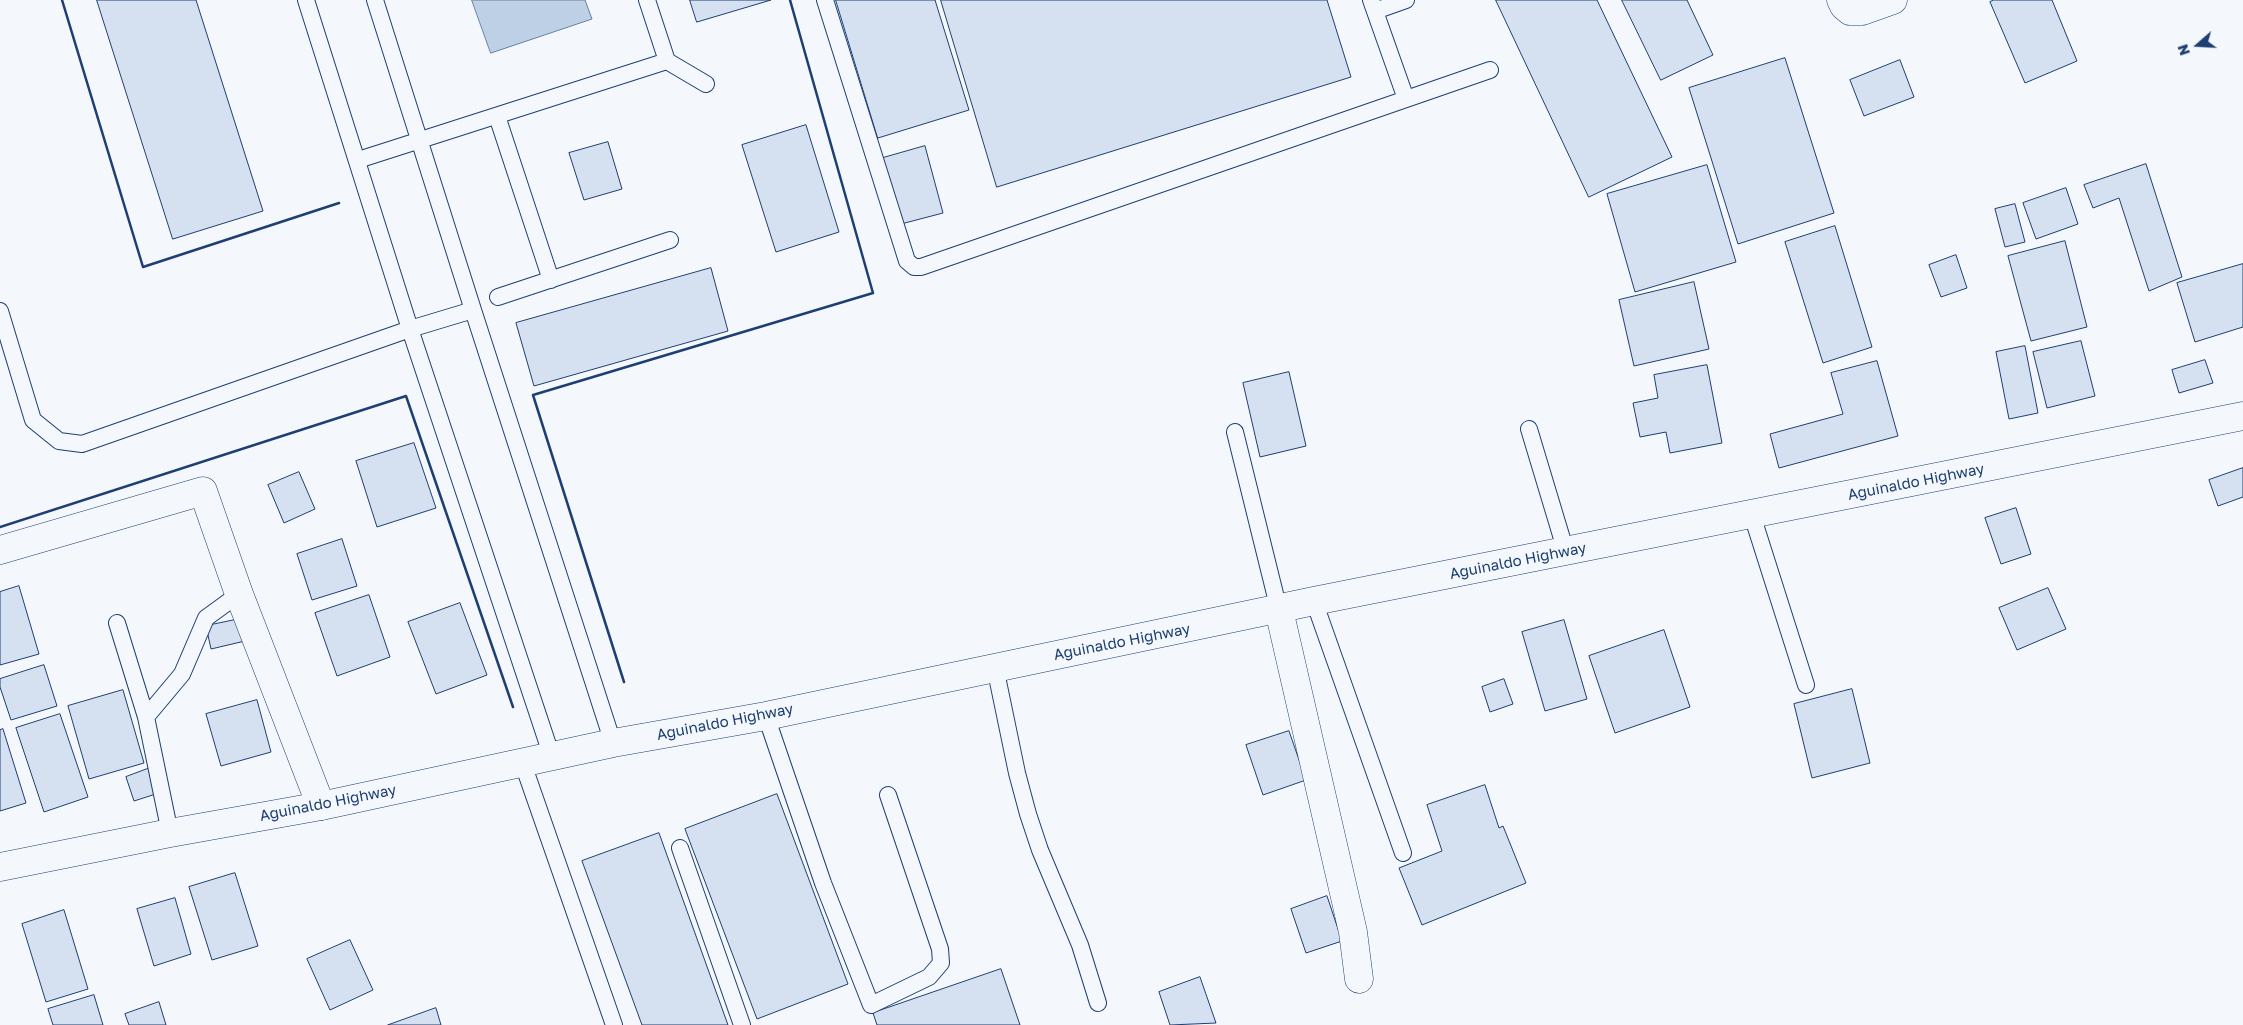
<!DOCTYPE html>
<html>
<head>
<meta charset="utf-8">
<style>
	body { margin:0 }
	#map { position:relative; width:2243px; height:1025px; overflow:hidden; background:#f4f7fb; font-family:"Golos Text",sans-serif }
	canvas { display:block }
	.north { position:absolute; left:2173px; top:20px; width:50px; height:50px; -webkit-text-stroke:4px #f4f7fb; paint-order:stroke; rotate:251deg; font-size:14px; font-weight:700; line-height:20px; text-align:center; color:#1d3f73 }
	.north::after { content:''; display:block; margin:auto; width:18px; height:22px; background:#1d3f73; clip-path:polygon(50% 0,100% 100%,50% 72%,0 100%) }
</style>
</head>
<body>
<div id="map">
<canvas width="2243" height="1025"></canvas>
<div class="north">N</div>
</div>
<script>
const context = document.querySelector('canvas').getContext('2d');
context.lineJoin = 'round';
function paint(path, color) {
  context.fillStyle = color;
  context.fill(path, 'evenodd');
}
function stroke(path, color, width, dash) {
  context.strokeStyle = color;
  context.lineWidth = width;
  context.lineCap = dash ? 'butt' : 'round';
  context.setLineDash(dash || []);
  context.stroke(path);
}
function drawText(font, color, halo, rows, align = 'center') {
  context.font = font + ' "Golos Text",sans-serif';
  context.lineWidth = 4;
  context.setLineDash([]);
  context.textBaseline = 'middle';
  context.strokeStyle = halo;
  context.fillStyle = color;
  for (const [text, x, y, turn = 0] of rows) {
    context.save();
    context.translate(x, y);
    context.rotate((+turn || 0) * Math.PI / 180);
    context.textAlign = isNaN(turn) ? turn : align;
    if (halo) context.strokeText(text, 0, 0);
    context.fillText(text, 0, 0);
    context.restore();
  }
}
const water = new Path2D(`
	M472,0H585L592,19L491,53Z`);
paint(water, '#bed0e5');
stroke(water, '#687fa3', 1);
const building = new Path2D(`
	M97,0H196L263,211L173,239Z
	M690,0H771L697,22Z
	M836,0H935L969,110L878,138Z
	M941,0H1327L1351,77L997,187Z
	M1496,0H1597L1672,157L1589,197Z
	M1622,0H1687L1713,55L1661,80Z
	M1994,0H2052L2077,61L2025,83L1990,2Z
	M1785,58L1834,213L1738,244L1689,88Z
	M1900,60L1914,97L1864,116L1850,80Z
	M806,125L839,232L776,252L742,145Z
	M608,142L622,189L584,200L569,153Z
	M925,146L943,213L901,224L883,158Z
	M2146,164L2182,277L2149,291L2119,198L2093,208L2084,185Z
	M1707,165L1736,262L1635,292L1607,194Z
	M2066,188L2078,224L2036,239L2023,203Z
	M2015,204L2025,242L2005,247L1995,209Z
	M1835,226L1872,347L1823,363L1785,242Z
	M2065,241L2087,327L2031,341L2008,256Z
	M1956,255L1967,288L1941,297L1929,265Z
	M2243,264V327L2195,342L2177,283Z
	M711,268L728,331L534,386L516,323Z
	M1694,282L1709,349L1634,366L1619,300Z
	M2081,341L2095,396L2047,408L2033,352Z
	M2025,346L2038,413L2009,419L1996,352Z
	M2205,360L2213,383L2179,393L2172,370Z
	M1877,361L1898,436L1779,468L1770,434L1843,414L1831,373Z
	M1707,365L1722,443L1670,453L1666,432L1640,437L1633,403L1658,398L1654,375Z
	M1289,372L1306,446L1260,457L1243,383Z
	M414,443L436,508L377,527L356,461Z
	M2243,468V497L2218,506L2209,480Z
	M299,472L315,509L284,523L268,485Z
	M2016,508L2031,554L2001,564L1985,518Z
	M342,539L357,586L312,600L297,554Z
	M19,586L39,654L0,665V592Z
	M2048,588L2066,629L2017,650L1999,608Z
	M369,595L390,657L337,676L315,613Z
	M460,603L487,675L436,694L408,622Z
	M240,619L245,641L211,649L206,626Z
	M1564,620L1587,699L1545,711L1522,632Z
	M1664,630L1690,707L1615,733L1589,656Z
	M44,665L57,706L11,720L0,687V679Z
	M1504,679L1513,704L1490,712L1482,687Z
	M1852,689L1870,763L1812,778L1794,704Z
	M123,690L144,763L89,779L68,706Z
	M257,700L271,752L221,766L206,714Z
	M60,714L88,797L44,812L16,728Z
	M3,729L26,803L0,811V730Z
	M1289,731L1306,780L1263,795L1246,745Z
	M150,768L159,793L134,801L126,777Z
	M1485,785L1499,828L1503,826L1526,883L1422,925L1399,868L1442,851L1427,805Z
	M777,794L848,984L757,1019L685,829Z
	M659,833L728,1025H642L582,861Z
	M235,873L258,946L212,960L189,887Z
	M1327,896L1342,941L1306,953L1291,909Z
	M175,898L191,954L154,966L137,909Z
	M64,910L88,989L46,1002L22,924Z
	M350,940L373,990L330,1010L307,959Z
	M1001,969L1020,1025H877L873,1013Z
	M1200,977L1216,1023L1170,1025L1159,992Z
	M94,995L103,1025H53L48,1009Z
	M159,1002L166,1025H129L125,1014Z
	M436,1008L441,1025H388Z`);
paint(building, '#d5e0f0');
stroke(building, '#1d3f73', 1);
const service = new Path2D(`
	M306,0L410,329L552,757
	M375,0L473,310L613,743
	M647,0L667,61L706,84
	M825,0L907,261L914,267H921L1490,70
	M1371,0L1406,99
	M1375,11L1406,0
	M497,116L551,280
	M358,160L667,61
	M498,297L670,240
	M0,311L33,420L59,441L82,444L410,329L473,310
	M1529,429L1566,552
	M1235,432L1279,610
	M1752,515L1806,685
	M1314,601L1403,853
	M117,623L146,717L170,833
	M995,667L1017,773L1028,814L1040,850L1080,945L1098,1003
	M766,716L823,883L871,1005L929,977L941,963L940,949L888,795
	M146,717L182,674L206,618L239,594
	M523,764L614,1025
	M680,848L742,1025`);
const minor = new Path2D(`
	M1841,0L1844,6L1850,11H1862L1893,0
	M0,550L203,491L239,594L321,806
	M1279,610L1353,932L1359,979`);
const primary = new Path2D(`
	M0,867L170,833L321,806L613,743L766,716L1314,601L2243,416`);
stroke(service, '#1d3f73', 18);
stroke(minor, '#1d3f73', 29);
stroke(primary, '#1d3f73', 29);
stroke(service, '#f4f7fb', 16);
stroke(minor, '#f4f7fb', 28);
stroke(primary, '#f4f7fb', 28);
stroke(new Path2D(`
	M62,0L143,267L339,203
	M0,527L406,396L513,707
	M624,682L533,395L873,293L790,0`), '#1d3f73', 2.5);
drawText('15px', '#1d3f73', '#f4f7fb', [
	["Aguinaldo Highway",1916,482,-11],
	["Aguinaldo Highway",1518,561,-11],
	["Aguinaldo Highway",1122,642,-11],
	["Aguinaldo Highway",725,722,-11],
	["Aguinaldo Highway",328,803,-11]
]);
</script>
</body>
</html>
